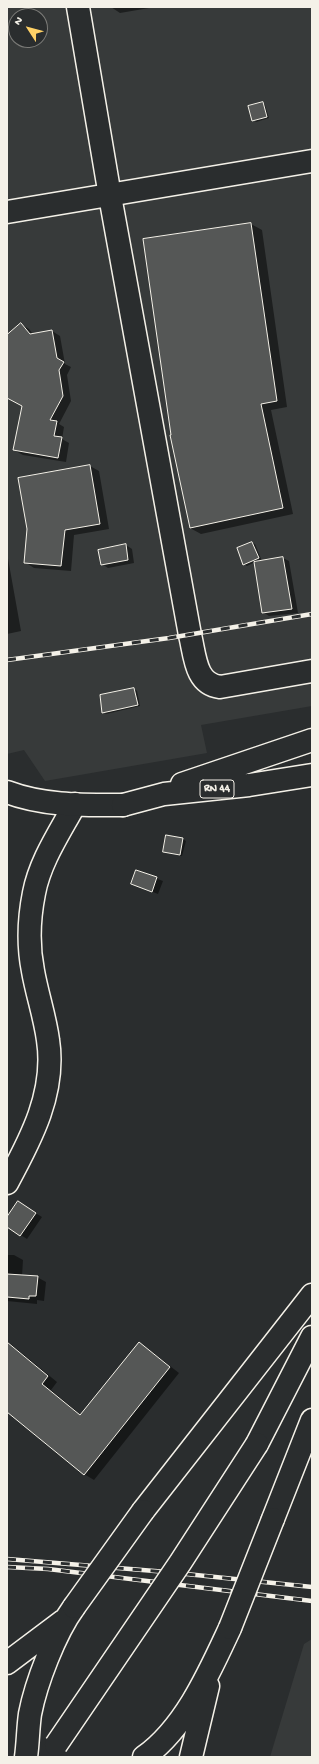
<!DOCTYPE html>
<html>
<head>
<meta charset="utf-8">
<style>
	body { margin:0 }
	#map { position:relative; width:319px; height:1764px; overflow:hidden; background:#2a2d2e; font-family:"Gochi Hand",sans-serif }
	canvas { display:block }
	.frame { position:absolute; inset:0; border:8px solid #f4f1e8; pointer-events:none }
	.north { position:absolute; left:8px; top:8px; width:40px; height:40px; box-sizing:border-box; background:#2a2d2e; border:1px solid #7b7b78; border-radius:50%; rotate:306deg; font-size:11px; font-weight:700; line-height:16px; text-align:center; color:#f4f1e8 }
	.north::after { content:''; display:block; margin:auto; width:14px; height:18px; background:#ffd166; clip-path:polygon(50% 0,100% 100%,50% 72%,0 100%) }
</style>
</head>
<body>
<div id="map">
<canvas width="319" height="1764"></canvas>
<div class="frame"></div>
<div class="north">N</div>
</div>
<script>
const context = document.querySelector('canvas').getContext('2d');
context.lineJoin = 'round';
function paint(path, color) {
  context.fillStyle = color;
  context.fill(path, 'evenodd');
}
function stroke(path, color, width, dash) {
  context.strokeStyle = color;
  context.lineWidth = width;
  context.lineCap = dash ? 'butt' : 'round';
  context.setLineDash(dash || []);
  context.stroke(path);
}
function drawText(font, color, halo, rows, align = 'center') {
  context.font = font + ' "Gochi Hand",sans-serif';
  context.lineWidth = 3;
  context.setLineDash([]);
  context.textBaseline = 'middle';
  context.strokeStyle = halo;
  context.fillStyle = color;
  for (const [text, x, y, turn = 0] of rows) {
    context.save();
    context.translate(x, y);
    context.rotate((+turn || 0) * Math.PI / 180);
    context.textAlign = isNaN(turn) ? turn : align;
    if (halo) context.strokeText(text, 0, 0);
    context.fillText(text, 0, 0);
    context.restore();
  }
}
paint(new Path2D(`
	M7,7H312V706L201,725L207,753L45,781L24,750L7,754ZM16,16H40V40H16Z
	M312,1639V1757H270L304,1644Z`), '#373a3a');
paint(new Path2D(`
	M111,7H155L120,13Z
	M263,103L265,105L269,118L256,122L253,120Z
	M251,224L262,230L287,407L271,410L293,514L201,534L190,528L172,435L144,240Z
	M21,324L29,329L33,334L52,331L60,336L65,364L71,367L67,375L71,401L59,424L64,427L62,439L69,443L66,462L23,455L14,450L23,406L7,397V336Z
	M90,466L99,471L109,529L74,535L71,571L34,568L25,562Z
	M252,543L255,544L262,561L283,558L289,561L298,613L269,616L263,612L255,562L247,566L244,564Z
	M126,545L132,549L134,563L108,568L102,564Z
	M7,553L21,631L7,634Z
	M134,689L137,691L140,706L106,714L103,712Z
	M183,839L186,841L182,856L164,851Z
	M136,871L163,881L158,894L132,884Z
	M24,1206L42,1217L27,1239L7,1226V1219Z
	M7,1255H14L23,1260L22,1276L37,1277L46,1282L44,1301L37,1300V1304L7,1301Z
	M7,1341L57,1382L51,1390L81,1415L139,1343L148,1349L179,1373L94,1480L84,1474L7,1410Z`), '#0007');
const building = new Path2D(`
	M263,102L267,117L252,121L248,106Z
	M251,223L277,401L261,404L283,508L190,528L170,435H171L143,239Z
	M21,323L30,334L52,330L57,358L64,362L59,370L63,396L50,420L57,421L54,436L62,437L58,458L13,450L22,406L7,398V335Z
	M90,465L100,524L65,530L61,566L24,563L27,529L18,478Z
	M252,542L259,558L243,565L237,548Z
	M126,544L128,560L101,565L98,550Z
	M283,557L292,609L262,613L254,562Z
	M134,688L138,705L102,713L100,695Z
	M166,835L183,838L180,855L163,852Z
	M136,870L157,877L152,892L131,884Z
	M18,1201L36,1213L20,1236L7,1227V1217Z
	M7,1274L38,1276L36,1296H29V1299L7,1297Z
	M7,1342L48,1376L42,1384L80,1415L139,1342L170,1367L84,1475L7,1412Z`);
paint(building, '#555756');
stroke(building, '#f4f1e8', 1);
const minor = new Path2D(`
	M78,7L110,196L190,635C195,655 195,684 220,687L312,671
	M7,212L312,161
	M7,1183C31,1139 56,1092 48,1040C45,1017 37,994 33,971C28,946 29,918 34,893C40,861 60,832 75,804`);
const major = new Path2D(`
	M7,792C44,806 84,805 123,805`);
const highway = new Path2D(`
	M182,784L312,740
	M123,805L164,794L249,785L312,775
	M257,1444L312,1337
	M143,1511L312,1295
	M273,1519L312,1420
	M7,1663L63,1621
	M26,1757C28,1743 28,1728 30,1714C36,1683 55,1633 74,1607
	M144,1757C185,1728 209,1673 230,1628
	M191,1757L208,1686`);
stroke(minor, '#f4f1e8', 25);
stroke(major, '#f4f1e8', 25);
stroke(highway, '#f4f1e8', 25);
stroke(minor, '#2a2d2e', 22);
stroke(major, '#2a2d2e', 22);
stroke(highway, '#2a2d2e', 22);
const rail = new Path2D(`
	M7,660L169,638L312,614
	M7,1559L167,1572L312,1587
	M7,1567L48,1569L312,1601`);
stroke(rail, '#f4f1e8', 4.5);
stroke(rail, '#2a2d2e', 3, [9]);
const highwayBridge = new Path2D(`
	M74,1607L143,1511
	M230,1628L273,1519
	M56,1745L180,1563L257,1444`);
stroke(highwayBridge, '#f4f1e8', 25, []);
stroke(highwayBridge, '#2a2d2e', 22);
for (const [x, y, w] of [
	[217,789,34]
]) {
  const box = new Path2D();
  box.roundRect(x - w / 2, y - 9, w, 18, 3);
  context.fillStyle = '#2a2d2e';
  context.fill(box);
  stroke(box, '#f4f1e8', 1);
}
drawText('bold 11px', '#f4f1e8', null, [
	["RN 44",217,789]
]);
</script>
</body>
</html>
